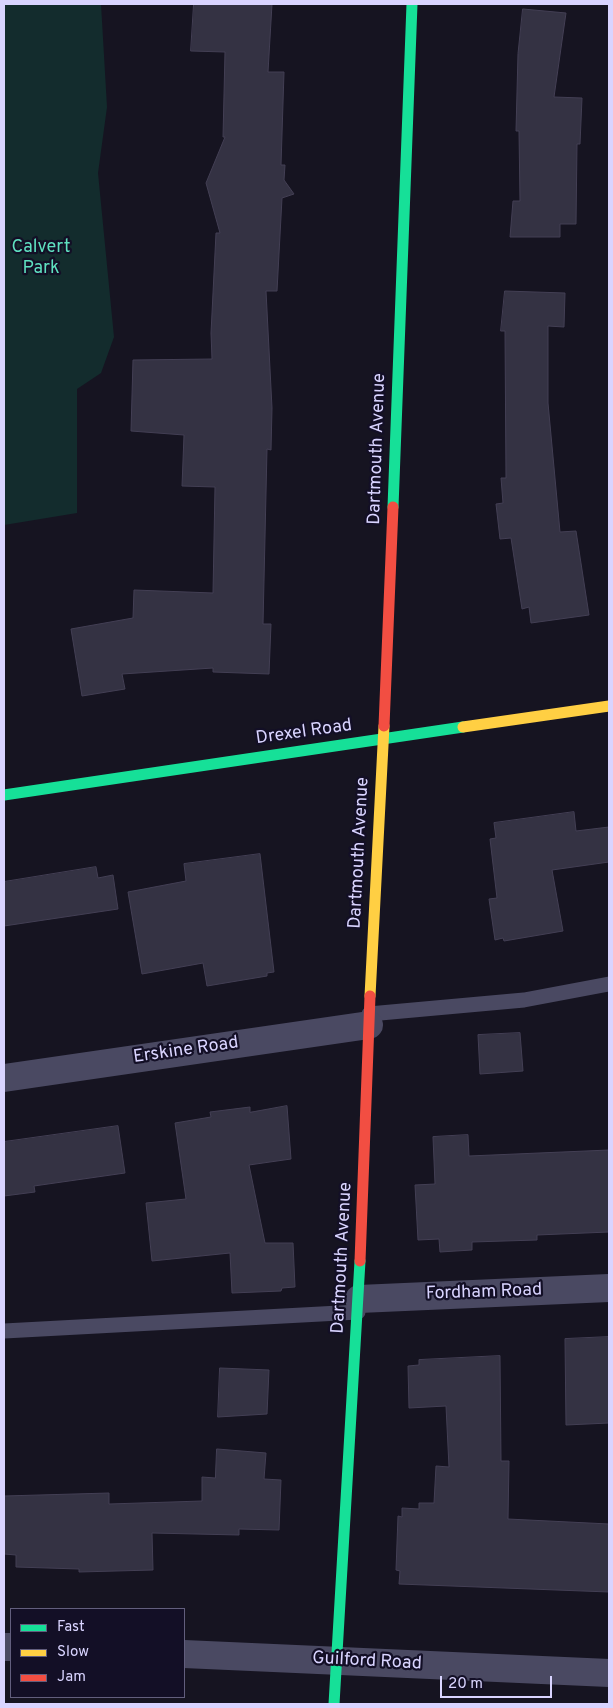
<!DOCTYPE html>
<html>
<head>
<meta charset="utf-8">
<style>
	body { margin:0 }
	#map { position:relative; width:613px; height:1708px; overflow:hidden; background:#161421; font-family:Overpass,sans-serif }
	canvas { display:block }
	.frame { position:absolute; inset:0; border:5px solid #d9d4ff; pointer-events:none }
	.legend { position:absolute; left:10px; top:1608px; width:175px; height:90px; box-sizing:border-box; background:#130f26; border:1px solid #625e7d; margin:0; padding:6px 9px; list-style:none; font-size:15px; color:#d9d4ff }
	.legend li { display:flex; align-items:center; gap:10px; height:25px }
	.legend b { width:25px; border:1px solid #625e7d }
	.scale { position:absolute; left:440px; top:1676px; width:112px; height:22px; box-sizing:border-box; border:2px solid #d9d4ff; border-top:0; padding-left:6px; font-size:15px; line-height:18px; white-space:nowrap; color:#d9d4ff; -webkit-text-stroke:4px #130f26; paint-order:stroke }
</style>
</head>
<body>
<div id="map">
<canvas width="613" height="1708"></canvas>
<div class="frame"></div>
<ul class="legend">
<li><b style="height:6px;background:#16e098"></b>Fast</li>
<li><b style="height:6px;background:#ffcf43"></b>Slow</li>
<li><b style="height:6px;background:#f24e42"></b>Jam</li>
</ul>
<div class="scale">20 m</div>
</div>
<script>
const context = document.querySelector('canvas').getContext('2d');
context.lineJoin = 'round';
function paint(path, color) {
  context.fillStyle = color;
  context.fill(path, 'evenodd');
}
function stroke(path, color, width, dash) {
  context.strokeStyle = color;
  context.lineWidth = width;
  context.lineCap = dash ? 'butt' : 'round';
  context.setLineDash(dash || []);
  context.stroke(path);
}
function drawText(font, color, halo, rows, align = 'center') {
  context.font = font + ' Overpass,sans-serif';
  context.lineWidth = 4.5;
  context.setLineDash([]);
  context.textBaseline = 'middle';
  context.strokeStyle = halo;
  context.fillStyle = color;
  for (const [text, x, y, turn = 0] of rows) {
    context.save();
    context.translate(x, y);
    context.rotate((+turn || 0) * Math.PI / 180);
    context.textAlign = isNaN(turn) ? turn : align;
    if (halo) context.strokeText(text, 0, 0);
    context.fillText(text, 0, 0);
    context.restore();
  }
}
paint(new Path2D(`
	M4,4H101L107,107L98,173L114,337L101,373L77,389V513L4,525Z`), '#132c2d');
const building = new Path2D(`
	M194,4H272L268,72H284L281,165H285L284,180L294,194L282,198L277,291H266L272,408L271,450L267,449L263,624H271L269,674L213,672V668L122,674L125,689L82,696L71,629L133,618L134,590L213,593L215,487L182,486L184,435L131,431L133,360L212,359L211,333L216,233H220L206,183L225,137H223L225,52L191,51Z
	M523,9L566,13L554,97L582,98L580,144H577L576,224H560V237H510L513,201H520L519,131H516L518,54Z
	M505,291L565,293L564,327L548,326V403L560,532L576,531L589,615L531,623L529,607L522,609L511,538L500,539L496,504L503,503L501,478H506L505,331H501Z
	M574,812L576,831L609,827V862L552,870L563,931L504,941L503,938L495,940L489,899L497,898L490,839L496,838L494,823Z
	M260,854L274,972L267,973V976L207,986L203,963L142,974L128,892L186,881L184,864Z
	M96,867L98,878L113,875L118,909L4,926V882Z
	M520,1033L523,1071L480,1074L478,1035Z
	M287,1106L291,1159L249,1165L265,1243H293L295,1287L282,1288L281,1291L232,1293L230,1253L152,1261L146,1203L186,1199L175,1123L211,1117L210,1112L250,1107V1112Z
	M118,1126L125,1173L34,1186L35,1192L4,1196V1142Z
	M468,1135L469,1156L609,1150V1232L537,1235V1240L472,1242V1250L440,1252L439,1239L418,1240L415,1185L435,1184L433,1137Z
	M609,1337V1423L566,1425L565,1339Z
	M500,1356L501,1461H509L508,1519L609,1524V1592L399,1584L400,1571L396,1570L398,1516L402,1517V1508L419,1509V1503H434L436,1466L449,1467L446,1406L409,1408L408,1366L419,1365V1360Z
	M220,1368L269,1370L267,1414L218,1417Z
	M217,1449L266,1453L264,1479L281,1480L279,1530L239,1529V1535L152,1533L153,1570L79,1572V1569L16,1567V1555L4,1554V1496L109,1493V1504L202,1501V1477L215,1478Z`);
paint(building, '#343243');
stroke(building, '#433f54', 1);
stroke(new Path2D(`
	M369,1014L524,1000L609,984
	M4,1331L358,1312`), '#4a4962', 15);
stroke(new Path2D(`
	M4,1078L369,1025
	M359,1299L609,1288
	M4,1647H11
	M184,1654L609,1673`), '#4a4962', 28);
stroke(new Path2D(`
	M393,507L412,4
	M4,795L463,727
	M334,1704L360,1261`), '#16e098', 11);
stroke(new Path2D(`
	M463,727L609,706
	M370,996L384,726`), '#ffcf43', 11);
stroke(new Path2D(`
	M384,726L393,507
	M360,1261L370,996`), '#f24e42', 11);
drawText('18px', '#5fe0c0', '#130f26', [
	["Calvert",41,248],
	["Park",41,269]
]);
drawText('18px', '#d9d4ff', '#130f26', [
	["Dartmouth Avenue",378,449,-88],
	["Drexel Road",304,733,-8],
	["Dartmouth Avenue",360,853,-87],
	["Erskine Road",186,1051,-8],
	["Dartmouth Avenue",343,1258,-87],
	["Fordham Road",484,1293,-2],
	["Guilford Road",367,1662,3]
]);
</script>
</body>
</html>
